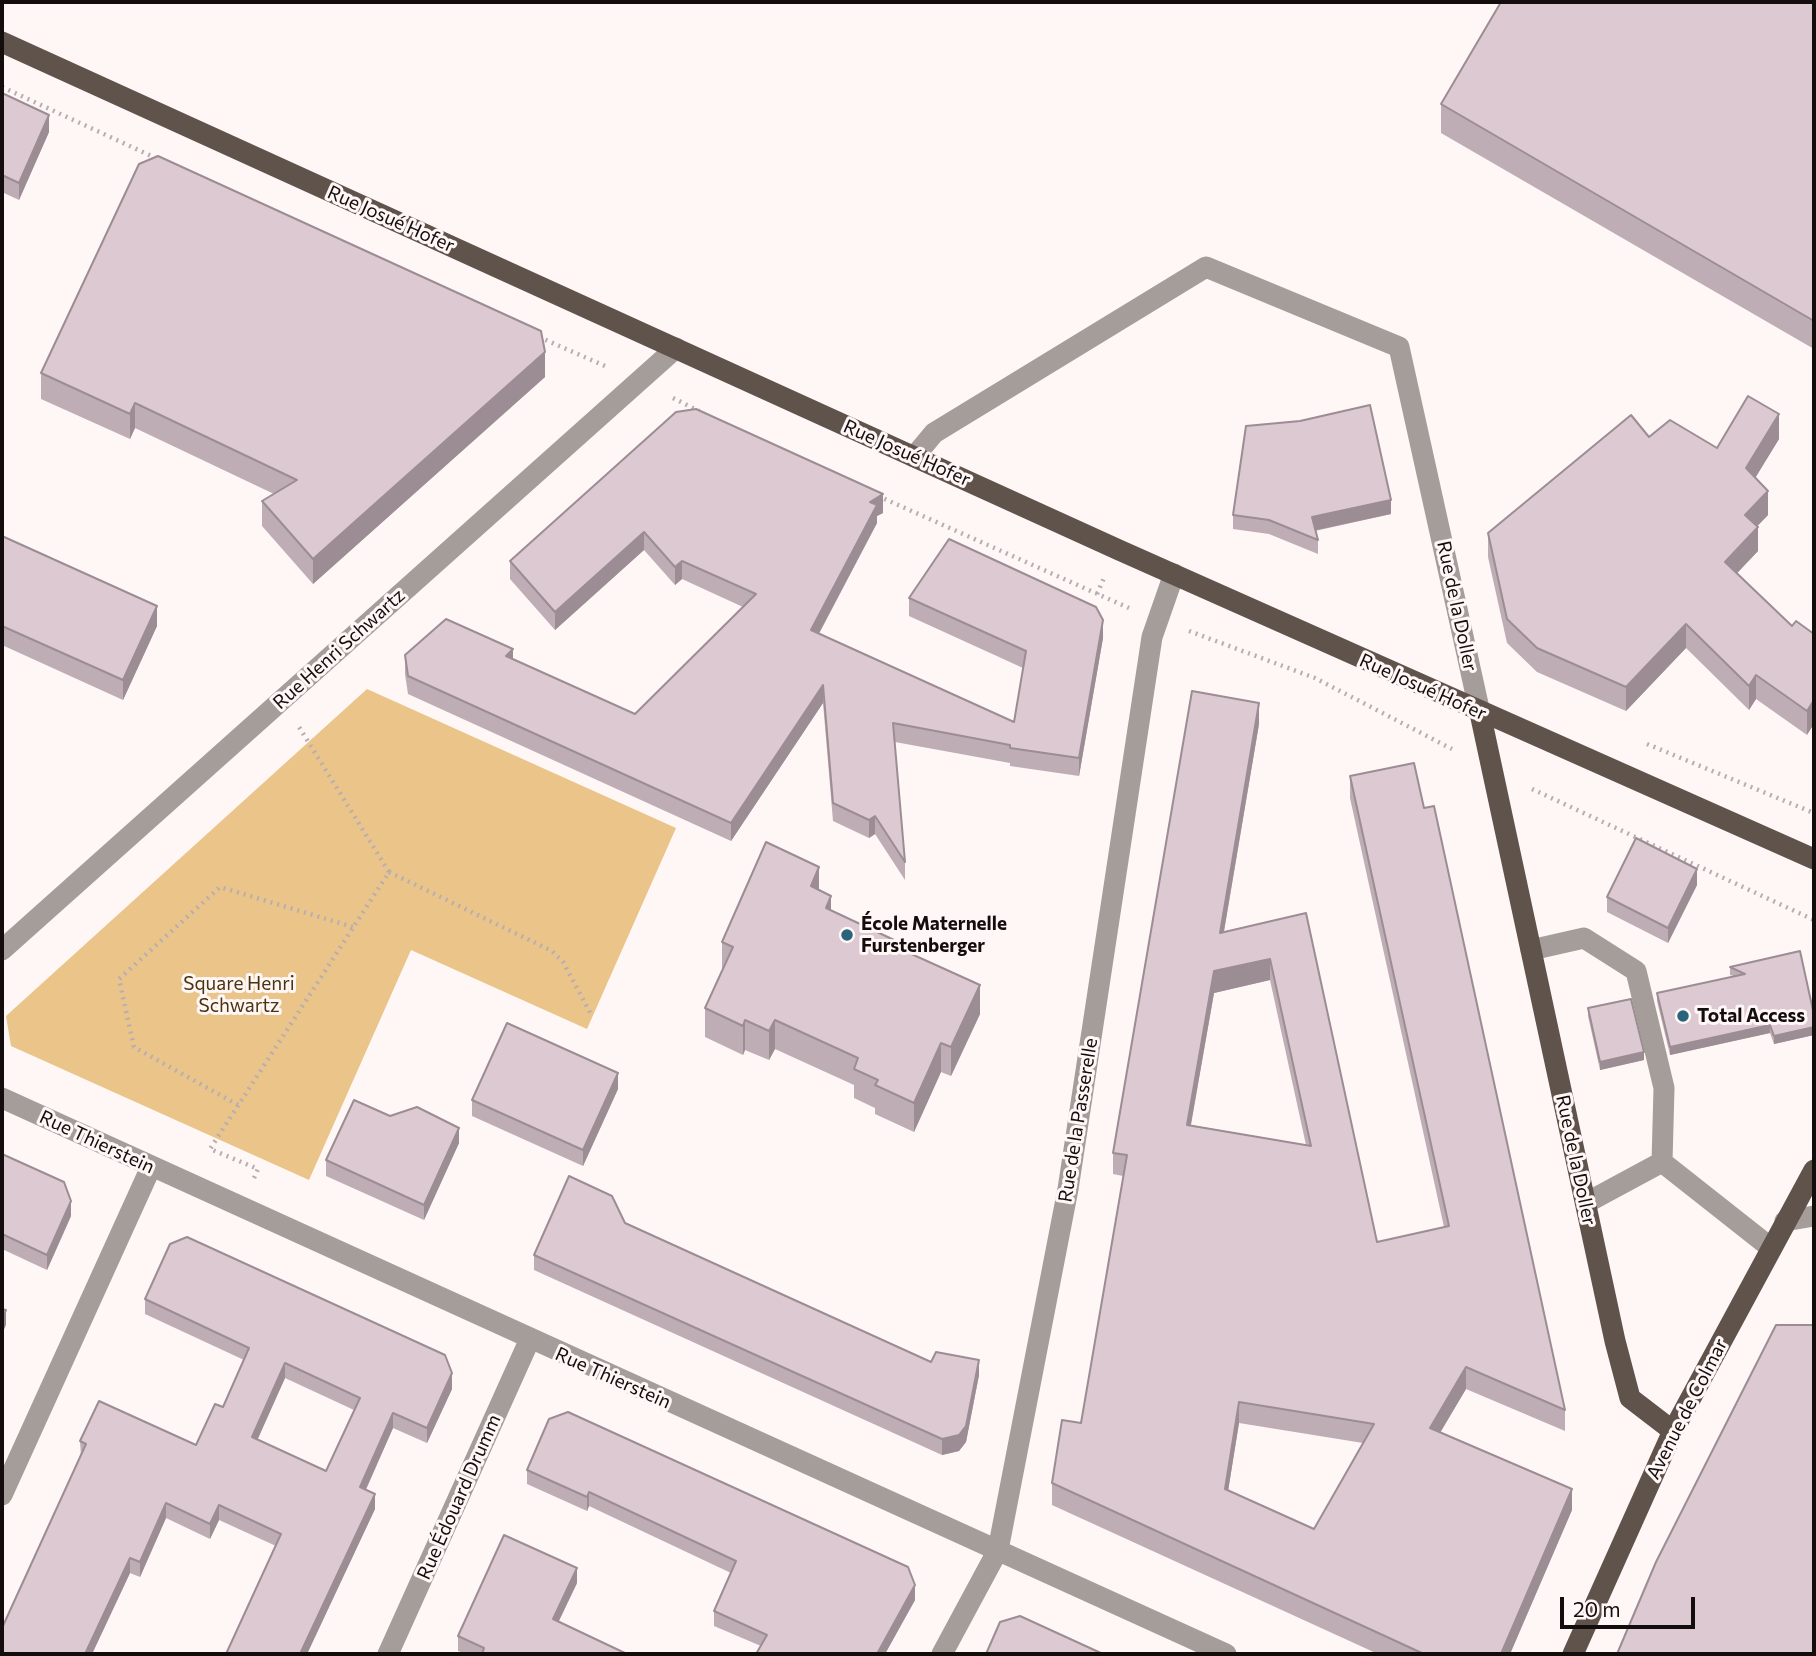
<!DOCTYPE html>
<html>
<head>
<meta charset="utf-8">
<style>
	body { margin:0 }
	#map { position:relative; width:1816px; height:1656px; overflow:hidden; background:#fff6f6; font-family:Commissioner,sans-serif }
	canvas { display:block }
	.frame { position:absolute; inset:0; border:4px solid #140d0d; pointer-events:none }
	.scale { position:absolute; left:1560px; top:1597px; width:135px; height:32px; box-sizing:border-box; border:4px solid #140d0d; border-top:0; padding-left:9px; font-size:21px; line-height:24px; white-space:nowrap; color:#140d0d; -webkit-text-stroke:5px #fff6f6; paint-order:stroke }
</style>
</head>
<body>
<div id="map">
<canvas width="1816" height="1656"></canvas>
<div class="frame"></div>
<div class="scale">20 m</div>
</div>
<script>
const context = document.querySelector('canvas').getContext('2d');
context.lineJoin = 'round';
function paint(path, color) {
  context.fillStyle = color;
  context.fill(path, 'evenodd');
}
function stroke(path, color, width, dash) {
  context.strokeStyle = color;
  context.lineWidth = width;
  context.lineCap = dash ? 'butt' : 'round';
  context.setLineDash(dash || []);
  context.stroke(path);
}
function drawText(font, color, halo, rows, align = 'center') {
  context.font = font + ' Commissioner,sans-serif';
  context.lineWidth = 6;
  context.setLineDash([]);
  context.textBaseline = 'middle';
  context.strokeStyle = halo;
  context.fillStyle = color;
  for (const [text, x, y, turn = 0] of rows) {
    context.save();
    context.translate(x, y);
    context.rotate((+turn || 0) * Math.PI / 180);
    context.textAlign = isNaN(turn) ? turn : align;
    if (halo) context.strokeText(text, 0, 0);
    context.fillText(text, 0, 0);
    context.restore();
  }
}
paint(new Path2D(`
	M367,689L676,828L587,1029L411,950L309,1180L11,1046L6,1016Z`), '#ebc48a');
stroke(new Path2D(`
	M2,87L160,160
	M539,337L605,366
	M673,398L699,411
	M878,496L1129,608
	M1097,594L1104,578
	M1189,631L1315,678L1452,749
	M1647,744L1814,813
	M1532,789L1814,920
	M389,872L552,951L563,962L592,1016
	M238,1105L134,1047L119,979L220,887L353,927
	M254,1178L258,1169L210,1149L389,872L299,727`), '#b7afaf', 4.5, [2, 5]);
stroke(new Path2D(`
	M914,457L934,433L1206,267L1399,347L1480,713
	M2,950L676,348
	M1531,950L1584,938L1636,971L1664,1088L1662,1162L1586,1203
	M2,1098L1226,1654
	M1662,1162L1771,1248
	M1785,1221L1814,1216
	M2,1495L151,1167
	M388,1654L529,1341
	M942,1654L998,1550L1068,1189L1152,637L1174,574`), '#a59d99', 21);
stroke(new Path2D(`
	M2,42L1119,550L1814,859
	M1480,713L1615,1341L1630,1398L1673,1431
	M1573,1654L1673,1431L1814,1170`), '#60534c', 21);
paint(new Path2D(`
	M1814,2V349L1441,133V104Z
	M2,93L49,132L19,200L2,192Z
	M41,373L545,377L313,584L262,526V501L274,494L135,428L130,439L41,399Z
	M676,412L883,513L877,516V523L819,634L1014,722L1023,668L909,616V598L1103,638L1079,776L1010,766V763L895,742L905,862V880L875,834L869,838L833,821L823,703L731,841L408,694L405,674V655L513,659L635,714L743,607L682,579L675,585L644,550L555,630L510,579V561Z
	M1649,437L1717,448L1779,439L1755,478L1768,515L1757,526L1758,551L1737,573L1792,626L1814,634L1807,735L1756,699L1749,710L1686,648L1626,711L1537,672L1507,643L1488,557V533Z
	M1391,514L1315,531L1318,540V554L1269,534L1233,529V515Z
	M2,536L157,626L123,700L2,645Z
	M1259,724L1224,932L1306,913L1377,1242L1444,1227L1350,798V776L1424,808L1565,1410V1431L1466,1389L1440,1432L1572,1510L1510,1654H1378L1052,1505V1483L1081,1423L1123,1176L1113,1174V1153ZM1270,980L1306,1145L1191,1125L1214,993ZM1239,1423L1363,1443L1314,1529L1228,1491Z
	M1697,885L1668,943L1607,912V897Z
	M819,890L831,911L909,953L980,1014L951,1076L941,1072L914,1132L875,1114V1108L854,1098V1085L775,1049L769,1060L745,1050L743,1055L705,1037V1008L722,971V942Z
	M1800,951L1814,1015V1035L1774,1044L1770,1033L1670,1055L1657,1001V993L1734,976L1730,975V967Z
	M1588,1008L1644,1060L1600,1070L1588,1016Z
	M618,1089L583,1166L472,1116V1100Z
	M459,1143L424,1220L326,1176V1160Z
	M2,1154L71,1216L47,1270L2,1249Z
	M625,1223L931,1362L979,1375L966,1442L959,1451L942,1455L534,1270V1255Z
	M145,1299L452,1389L427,1443L393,1428L366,1490L375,1509L307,1654H226L276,1546L219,1520L210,1539L166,1518L140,1577L130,1573L92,1654H2L81,1456L80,1441L196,1445L223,1407L244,1360L145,1314ZM285,1378L354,1410L326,1471L257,1440Z
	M527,1470L915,1600L885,1654H756L761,1646L714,1626V1611L731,1573L589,1506L587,1511L527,1484Z
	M577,1583L559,1621L627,1654H466L458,1651V1636Z`), '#beadb5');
paint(new Path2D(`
	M49,115V132L19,200V183Z
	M545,352V377L313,584V559Z
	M135,403V428L130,439V414Z
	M1779,414V439L1746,493V468Z
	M1768,491V515L1745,539V515Z
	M883,494V513L877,516V523L811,648V630L870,502Z
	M1391,500V514L1312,531V517Z
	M1758,527V551L1725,586V562Z
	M644,532V550L555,630V612Z
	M682,561V579L675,585V567Z
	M157,606V626L123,700V680Z
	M1103,620V638L1079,776V758Z
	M1686,624V648L1626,711V687Z
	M513,649V668L506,656Z
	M1756,675V699L1749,710V686Z
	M823,685V703L731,841V823Z
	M1814,700V724L1807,735V711Z
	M1259,703V724L1220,954V933Z
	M875,816V834L869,838V820Z
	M819,867V896L811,886Z
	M1697,869V885L1668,943V928Z
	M831,896V925L826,908Z
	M1270,959V980L1214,993L1187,1146V1125L1214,971Z
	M980,985V1014L951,1076V1047Z
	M745,1020V1050L743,1055V1026Z
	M775,1020V1049L769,1060V1031Z
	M1770,1025V1033L1670,1055V1047Z
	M1814,1027V1035L1774,1044V1036Z
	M941,1043V1072L914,1132V1103Z
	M1644,1052V1060L1600,1070V1062Z
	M618,1073V1089L583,1166V1150Z
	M459,1128V1143L424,1220V1205Z
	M71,1201V1216L47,1270V1255Z
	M6,1310V1325L2,1334V1319Z
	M979,1360V1375L966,1442L959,1451L942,1455V1439Z
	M285,1363V1378L252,1452V1437Z
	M1466,1367V1389L1430,1450V1428Z
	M452,1373V1389L427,1443V1428Z
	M1239,1402V1423L1225,1510V1489Z
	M393,1413V1428L360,1502V1487Z
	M1572,1489V1510L1510,1654H1501Z
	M589,1492V1506L587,1511V1497Z
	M375,1494V1509L307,1654H300Z
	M166,1503V1518L140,1577V1562Z
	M219,1505V1520L210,1539V1524Z
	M130,1558V1573L92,1654H85Z
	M577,1568V1583L553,1633V1619Z
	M915,1585V1600L885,1654H877Z`), '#9b8d93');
const building = new Path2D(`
	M1501,2H1814V321L1441,104Z
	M2,93L49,115L19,183L2,175Z
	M158,156L541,331L545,352L313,559L262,501L297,480L135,403L130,414L41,373L139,164Z
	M1748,396L1779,414L1746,468L1768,491L1745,515L1758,527L1725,562L1792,626L1796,621L1814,634V700L1807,711L1756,675L1749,686L1686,624L1626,687L1537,648L1507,619L1488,533L1631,415L1649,437L1670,420L1717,448Z
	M1370,405L1391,500L1312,517L1318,540L1269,520L1233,515L1246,426L1300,421Z
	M696,409L883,494L870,502L877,505L811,630L1014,722L1026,651L909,598L949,539L1096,607L1103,620L1079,758L1010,748V745L893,723L905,862L875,816L869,820L833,803L823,685L731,823L408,676L405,655L446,619L513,649L506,656L635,714L756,594L682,561L675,567L644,532L555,612L510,561L676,412Z
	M2,536L157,606L123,680L2,626Z
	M1192,691L1259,703L1220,933L1306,913L1377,1242L1449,1226L1350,776L1414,763L1424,808L1434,806L1565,1410L1466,1367L1430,1428L1572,1489L1501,1654H1424L1052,1483L1062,1420L1081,1423L1127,1155L1113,1153ZM1270,959L1311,1146L1187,1125L1214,971ZM1239,1402L1374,1424L1314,1529L1225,1489Z
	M1636,838L1697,869L1668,928L1607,897Z
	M766,842L819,867L811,886L831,896L826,908L909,947L907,952L980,985L951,1047L941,1043L914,1103L875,1085L878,1080L854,1069L858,1058L775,1020L769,1031L745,1020L743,1026L705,1008L733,947L722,942Z
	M1800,951L1814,1015V1027L1774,1036L1770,1025L1670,1047L1657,993L1745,974L1730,967Z
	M1631,999L1644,1052L1600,1062L1588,1008Z
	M507,1023L618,1073L583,1150L472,1100Z
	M354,1100L390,1116L417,1107L459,1128L424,1205L326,1160Z
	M2,1154L64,1182L71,1201L47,1255L2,1234Z
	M569,1176L612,1196L625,1223L931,1362L936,1352L979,1360L966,1426L959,1435L942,1439L534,1255Z
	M187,1237L445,1355L452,1373L427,1428L393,1413L360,1487L375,1494L300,1654H226L281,1534L219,1505L210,1524L166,1503L140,1562L130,1558L85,1654H2V1628L86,1444L80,1441L99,1401L196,1445L215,1404L223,1407L249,1348L145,1299L170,1244ZM285,1363L360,1398L326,1471L252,1437Z
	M2,1309L6,1310L2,1319Z
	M1776,1325H1814V1654H1617L1656,1562Z
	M568,1412L908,1567L915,1585L877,1654H756L767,1635L714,1611L736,1561L589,1492L587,1497L527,1470L549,1419Z
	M504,1535L577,1568L553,1619L627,1654H482L484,1648L458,1636Z
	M1020,1616L1103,1654H986L1000,1622Z`);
paint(building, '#ddc9d2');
stroke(building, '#9b8d93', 2);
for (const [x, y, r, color] of [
	[847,935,7,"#2a637c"],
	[1683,1016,7,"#2a637c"]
]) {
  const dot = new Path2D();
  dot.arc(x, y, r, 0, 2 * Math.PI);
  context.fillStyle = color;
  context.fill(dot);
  stroke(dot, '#fff6f6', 2.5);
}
drawText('19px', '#140d0d', '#fff6f6', [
	["Rue Josué Hofer",391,219,24],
	["Rue Josué Hofer",907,453,24],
	["Rue de la Doller",1457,606,78],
	["Rue Henri Schwartz",339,649,-42],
	["Rue Josué Hofer",1423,687,24],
	["Rue de la Passerelle",1078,1120,-81],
	["Rue Thierstein",97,1142,25],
	["Rue de la Doller",1576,1160,78],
	["Rue Thierstein",613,1378,24],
	["Avenue de Colmar",1687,1409,-63],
	["Rue Édouard Drumm",459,1497,-66]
]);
drawText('bold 19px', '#140d0d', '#fff6f6', [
	["École Maternelle",861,924],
	["Furstenberger",861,946],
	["Total Access",1697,1016]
], 'left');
drawText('19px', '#4a340f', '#fff6f6', [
	["Square Henri",239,984],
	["Schwartz",239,1006]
]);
</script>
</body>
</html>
